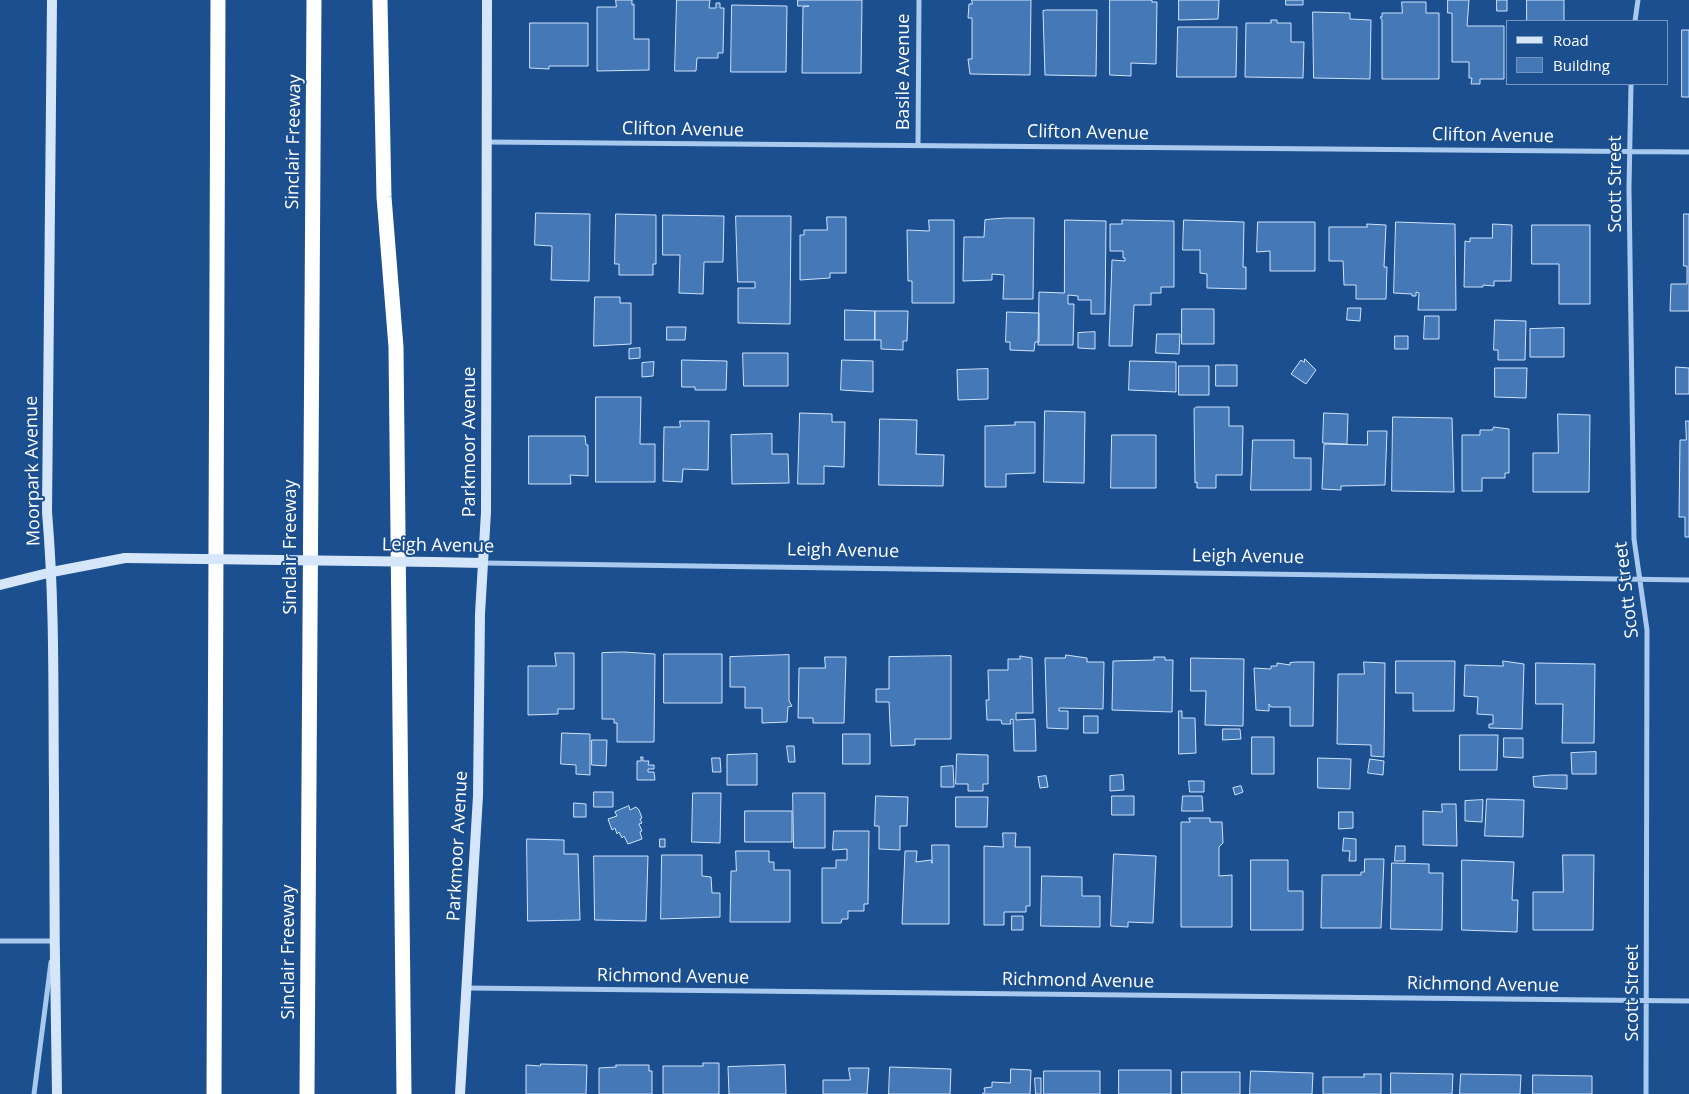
<!DOCTYPE html>
<html>
<head>
<meta charset="utf-8">
<style>
	body { margin:0 }
	#map { position:relative; width:1689px; height:1094px; overflow:hidden; background:#1b4f8f; font-family:"Open Sans",sans-serif }
	canvas { display:block }
	.legend { position:absolute; left:1506px; top:20px; width:162px; height:65px; box-sizing:border-box; background:#1b4f8f; border:1px solid #7695bc; margin:0; padding:6px 9px; list-style:none; font-size:15px; color:#fff }
	.legend li { display:flex; align-items:center; gap:10px; height:25px }
	.legend b { width:25px; border:1px solid #7695bc }
</style>
</head>
<body>
<div id="map">
<canvas width="1689" height="1094"></canvas>
<ul class="legend">
<li><b style="height:6px;background:#d6e6fa"></b>Road</li>
<li><b style="height:14px;background:#4478b7"></b>Building</li>
</ul>
</div>
<script>
const context = document.querySelector('canvas').getContext('2d');
context.lineJoin = 'round';
function paint(path, color) {
  context.fillStyle = color;
  context.fill(path, 'evenodd');
}
function stroke(path, color, width, dash) {
  context.strokeStyle = color;
  context.lineWidth = width;
  context.lineCap = dash ? 'butt' : 'round';
  context.setLineDash(dash || []);
  context.stroke(path);
}
function drawText(font, color, halo, rows, align = 'center') {
  context.font = font + ' "Open Sans",sans-serif';
  context.lineWidth = 4;
  context.setLineDash([]);
  context.textBaseline = 'middle';
  context.strokeStyle = halo;
  context.fillStyle = color;
  for (const [text, x, y, turn = 0] of rows) {
    context.save();
    context.translate(x, y);
    context.rotate((+turn || 0) * Math.PI / 180);
    context.textAlign = isNaN(turn) ? turn : align;
    if (halo) context.strokeText(text, 0, 0);
    context.fillText(text, 0, 0);
    context.restore();
  }
}
const building = new Path2D(`
	M616,0H632V5L634,4V39H649V70L597,71V7H616Z
	M677,0H710L709,8H716V3H720V8H724L723,53H718V58H697L696,71H675Z
	M798,0H862L861,73H802L803,7L809,6H798Z
	M972,0H1031L1030,75L970,74L968,59H972V18H968L969,4H972Z
	M1110,0H1152V2H1157L1156,64L1131,63V76L1110,75Z
	M1179,0H1219L1218,19L1179,20Z
	M1286,0H1303V5H1286Z
	M1448,0H1469L1467,26H1504V79H1480V84H1471L1472,78H1469V62H1452V13H1448Z
	M1497,0H1507V11H1497Z
	M1527,0H1564V21H1527Z
	M1402,2H1426V13H1439V79H1382V20L1380,17H1382V13H1402Z
	M732,5L787,6L786,72H731Z
	M1046,10H1097L1096,76L1045,75L1043,11Z
	M1313,12L1350,13V19L1371,20L1370,79L1314,78Z
	M1271,20H1277V23H1291V42H1304L1303,78L1245,77L1246,23H1271Z
	M530,23H588V66H549V69L530,68Z
	M1178,27H1237L1236,77H1177Z
	M1682,30H1689V97H1682Z
	M536,213L590,214L589,281L551,280L552,246L535,245Z
	M616,214L656,215V264H653V275H619V264H615Z
	M1684,214H1689V311H1670L1671,284H1687V266H1684Z
	M663,215L724,216L723,262H704L703,294L679,293L680,255H663Z
	M736,216H791L790,324L738,323V288H755V282H738Z
	M827,217H846V273H830V278L800,280V235H804V230H827Z
	M1005,218H1034L1033,299H1003L1004,275L992,274V280L963,281L964,237H984L985,220Z
	M929,220H954V303H912V281H908L907,230L929,231Z
	M1065,220L1106,221L1105,314H1091V300H1078V296L1068,295V304H1074L1073,345H1038L1039,292L1064,293Z
	M1122,220L1174,221V287H1161V293H1151V305H1134L1132,346H1109L1112,260L1125,261V258H1123V251H1110V224H1122Z
	M1184,220L1244,222L1243,267H1246V289L1207,288V274L1200,273V250H1183Z
	M1258,222H1315V271H1270V251L1257,252Z
	M1396,222L1455,224L1456,310H1418L1419,293L1416,292V296H1412V294L1394,293Z
	M1367,224L1386,225L1384,267H1387L1386,299H1356V285H1344L1343,261H1329V227H1367Z
	M1493,224L1512,225L1511,281H1494V286L1483,285V287H1464L1465,241L1470,242V238H1492Z
	M1532,225H1590V304H1559V264H1532Z
	M595,297H620V303H631V344L594,346Z
	M1348,308H1361L1360,321L1347,320Z
	M1182,309H1214V344H1182Z
	M845,310L875,311V340H845Z
	M875,311H908L907,341H903V350L881,349V340H875Z
	M1007,312L1039,313V342H1035L1034,351L1010,350V342H1006Z
	M1425,316H1439V339H1424Z
	M1495,320L1526,321L1525,360H1498V350H1494Z
	M667,327H686L685,340H667Z
	M1564,328V357H1530V329Z
	M1095,332V349L1078,348V333Z
	M1157,334H1180L1179,354L1156,353Z
	M1395,336H1408V349H1395Z
	M640,348V358L629,359V349Z
	M743,353H788V386H744Z
	M1305,359L1316,370L1306,384L1291,374L1301,360L1304,362Z
	M682,360L727,361L726,390H695V387H682Z
	M842,360L873,361V392L841,390Z
	M1130,361L1176,362V392L1129,390Z
	M654,362L653,376L642,377V363Z
	M1216,365H1237V386H1216Z
	M1179,366H1209V395H1179Z
	M1676,367L1689,368V394H1676Z
	M1495,368H1527L1526,398L1495,397Z
	M988,369V399L958,400L957,370Z
	M596,397H641L640,444H655V482H596Z
	M1197,407H1229V426H1243L1242,475H1216V488H1197V482L1195,483L1194,409Z
	M1045,411L1085,412L1084,483L1044,482Z
	M800,413L832,414V422H845L844,467L824,466V484H798Z
	M1324,413L1348,414L1347,444L1323,443Z
	M1558,414L1590,415L1589,492H1533V453H1558Z
	M1393,417L1452,418L1454,492L1392,491Z
	M880,419L917,420L916,454L944,455L943,486L879,485Z
	M680,421H709L708,470L683,469L682,482L663,481L664,427H680Z
	M1686,421H1689V537H1685V517H1679L1680,440H1686Z
	M1015,422H1035V473L1006,474V487H985V426L1015,425Z
	M1494,427L1509,429V473H1505V478H1482V491H1462V435H1480V430H1492Z
	M1368,431H1387L1385,485L1341,486V490L1322,489L1324,444L1367,445Z
	M772,434V454H788L789,483L732,484L731,435Z
	M1112,435H1156V488H1111Z
	M529,436H585L586,445H588V476L570,475L571,484H529Z
	M1253,440H1294V458H1311V490H1251Z
	M624,652L655,654L654,742H617V723H614V719H602V653Z
	M555,653H574V709H558V714L528,715V666H556Z
	M664,654H722V703H664Z
	M789,655V701L792,706L788,707L787,722L762,723V708H745V687H730V657Z
	M1066,655L1087,658V662H1104L1103,709L1059,708V711H1068V729L1047,728L1045,658H1065Z
	M951,656V739H915V745L891,746L889,702H876V689H889V657Z
	M1020,656L1032,658L1033,713H1016V720L1035,719L1036,751H1014L1013,719L1010,720L1011,724H1002L1001,720H987L986,700H989L988,670H1008V659H1020Z
	M825,657H846L844,723H813V718H798L799,668H825Z
	M1154,657H1165V660H1173L1172,712L1112,710L1113,661L1154,660Z
	M1191,658L1244,659L1243,726L1205,725L1206,691H1191Z
	M1396,661H1455L1454,711H1413V693H1396Z
	M1503,661L1524,664L1522,729L1489,728V724H1493V715L1477,714L1478,697L1464,696L1465,665L1503,666Z
	M1296,662H1314L1313,726H1290V707H1271L1269,704V711L1256,710L1254,668L1271,669V666H1277V663L1290,665V663Z
	M1364,662L1385,663L1384,757L1371,756V745L1337,744L1338,674H1364Z
	M1536,663L1595,664L1594,743H1562L1563,704H1536Z
	M1179,711H1182V718H1195L1196,753L1179,754Z
	M1084,716H1098V733H1084Z
	M1223,729H1240L1241,739L1223,740Z
	M562,733L590,734V775L576,774V765L561,764Z
	M843,734H870V764H843Z
	M1460,735H1498L1497,770H1460Z
	M1252,737H1274V774H1252Z
	M1504,738H1523V758L1504,757Z
	M592,740H607L606,766L592,765Z
	M787,746H794L795,762H789Z
	M1596,752V774H1572L1571,753Z
	M757,754V785H727V755Z
	M957,754L988,755V784H983V791H968V784H956Z
	M641,757H643V761H649L648,765H654V769H648V772H654L655,780H637V761H641Z
	M712,758H720L721,772H713Z
	M1318,758L1351,759L1350,789L1318,788Z
	M1370,759L1384,761L1383,775L1368,773Z
	M953,766L954,787H941V767Z
	M1123,775L1124,790L1110,791V776Z
	M1550,775H1567V789L1534,787L1533,777Z
	M1046,776L1048,787L1040,788L1038,777Z
	M1189,781H1204V792H1190Z
	M1241,786L1243,792L1235,795L1233,788Z
	M594,792H613V807H594Z
	M693,793H721L720,843L692,842Z
	M793,793H825V848H794Z
	M876,796L908,797L907,826H900V850L879,849V826H875Z
	M1112,796H1134V815H1112Z
	M1183,796H1202L1203,811H1182Z
	M956,797H988L987,827H956Z
	M1487,799L1524,800L1523,837L1485,836Z
	M1483,800L1482,822L1465,821V801Z
	M574,803L586,804V817H574Z
	M1442,804H1456L1457,846L1423,845V811L1442,812Z
	M629,806L630,810L636,807L639,810L642,818L640,819L642,823L639,824L642,831L640,832L642,839L628,844L624,836L622,838L619,832L617,834L615,828L612,830L608,819L617,816L615,812Z
	M745,811H792V842H745Z
	M1339,812H1353V828L1339,829Z
	M1189,818H1210V822H1222L1223,843L1219,847V876L1232,875V927H1181V822H1190Z
	M834,831H869L868,904H864V911H848V919H842L841,923H822V868H836V860H847V849L833,850Z
	M1003,833H1016L1015,847H1030V906H1026V912H1004V925H984V846L1003,847Z
	M1344,838L1356,839V861H1349L1350,851H1343Z
	M527,839L564,840V854H578L580,920L528,921Z
	M660,839H665V847H660Z
	M932,845H949V924H902L905,851H917L916,862L931,860L932,863Z
	M1396,846H1405V861H1395Z
	M736,851H769V862H774V870H790V922H730L731,871H736Z
	M1114,854L1156,856L1153,923L1128,922V927L1111,926Z
	M662,855H702V876L711,877L712,893H720V917L661,919Z
	M1563,855H1594L1593,930H1533V892H1563Z
	M594,856H648L646,921L595,920Z
	M1365,859H1384L1381,928H1321L1322,875H1361V872H1364Z
	M1251,860H1288V891H1303V930H1251Z
	M1462,860L1514,862L1512,900H1518L1517,932L1462,930Z
	M1392,863L1429,864V873H1443L1442,930L1391,929Z
	M1042,876L1082,877V896H1100V927L1041,926Z
	M1012,916H1023V930H1012Z
	M703,1063H719V1094H663V1066H703Z
	M541,1064L587,1065L586,1094H526V1065L540,1066Z
	M616,1065H649V1071H652V1094H599V1068L616,1067Z
	M785,1065L786,1094H729L728,1067Z
	M890,1067L951,1069L950,1094H889Z
	M849,1068H869L867,1094H823V1080H850Z
	M1011,1069L1031,1070L1030,1094H982L985,1092L984,1088L992,1087V1082L1010,1083Z
	M1119,1070H1171V1094H1119Z
	M1044,1071H1100V1094H1044Z
	M1251,1071L1313,1073L1312,1094H1250Z
	M1182,1072H1240V1094H1182Z
	M1391,1073L1453,1074L1452,1094H1391Z
	M1364,1074H1381V1094H1323V1077H1364Z
	M1461,1074L1521,1075L1520,1094H1460Z
	M1533,1075L1592,1076V1094H1533Z
	M1035,1078H1041V1094H1036Z`);
paint(building, '#4478b7');
stroke(building, '#cfe3fa', 1);
stroke(new Path2D(`
	M1635,21L1638,0
	M1631,84L1629,188L1634,539L1647,630L1646,1094
	M487,142L1689,152
	M918,145L919,0
	M483,563L1689,580
	M0,941H53
	M466,988L1689,1001
	M34,1094L51,962`), '#a9c9ee', 5);
stroke(new Path2D(`
	M52,0L47,512C55,605 53,698 54,791C54,892 55,993 57,1094
	M435,562L483,563
	M0,585L52,572L125,558
	M460,1094L478,796L480,614L486,512L487,0`), '#d6e6fa', 10);
stroke(new Path2D(`
	M380,0L384,197L396,347L404,1094
	M214,1094L218,0
	M307,1094L314,0`), '#fff', 15);
stroke(new Path2D(`
	M125,558L435,562`), '#d6e6fa', 10);
drawText('18px', '#fff', '#1b4f8f', [
	["Basile Avenue",904,72,-90],
	["Clifton Avenue",683,130,1],
	["Clifton Avenue",1088,133,1],
	["Clifton Avenue",1493,136,1],
	["Sinclair Freeway",294,142,-89],
	["Scott Street",1616,184,-90],
	["Parkmoor Avenue",470,442,-90],
	["Moorpark Avenue",33,471,-91],
	["Leigh Avenue",438,546,1],
	["Sinclair Freeway",291,547,-90],
	["Leigh Avenue",843,551,1],
	["Leigh Avenue",1248,557,1],
	["Scott Street",1627,590,-97],
	["Parkmoor Avenue",458,846,-87],
	["Sinclair Freeway",289,952,-90],
	["Richmond Avenue",673,977,1],
	["Richmond Avenue",1078,981,1],
	["Richmond Avenue",1483,985,1],
	["Scott Street",1633,993,-90]
]);
</script>
</body>
</html>
